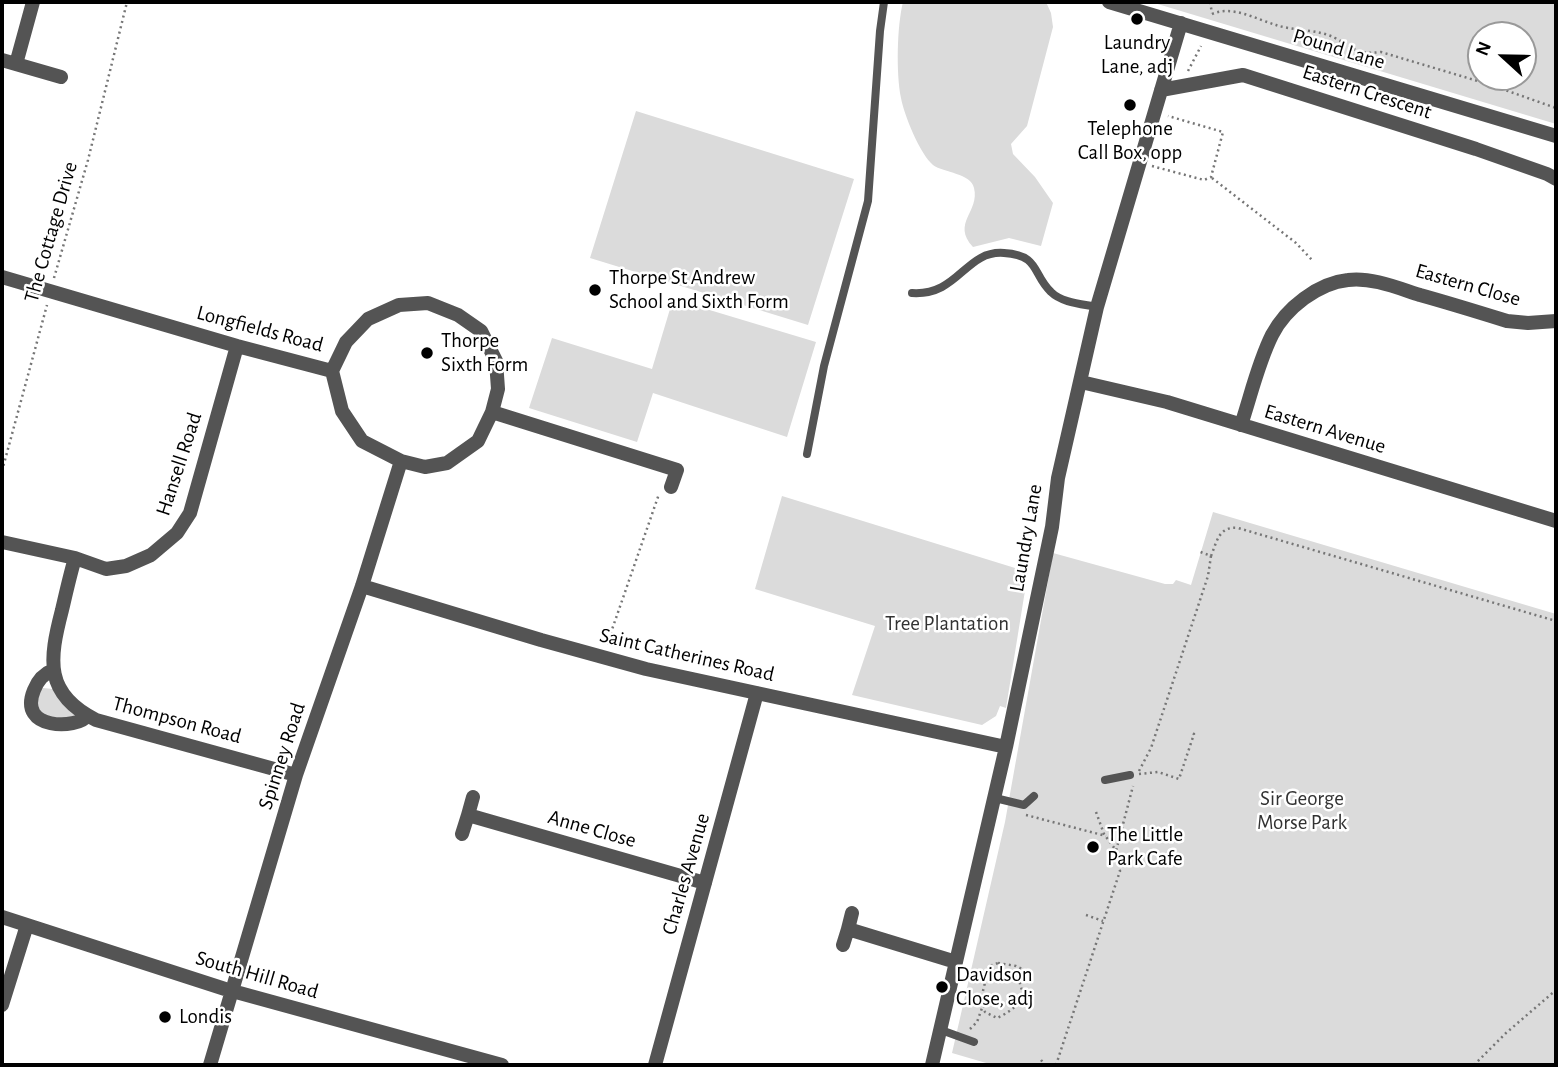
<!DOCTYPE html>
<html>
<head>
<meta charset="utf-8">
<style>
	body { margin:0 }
	#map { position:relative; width:1558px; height:1067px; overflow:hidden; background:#fff; font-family:"Alegreya Sans",sans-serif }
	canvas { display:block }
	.frame { position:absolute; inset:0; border:4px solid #000; pointer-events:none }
	.north { position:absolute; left:1467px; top:21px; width:70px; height:70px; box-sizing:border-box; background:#fff; border:2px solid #999; border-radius:50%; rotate:292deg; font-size:19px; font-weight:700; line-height:28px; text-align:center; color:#000 }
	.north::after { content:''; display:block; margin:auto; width:24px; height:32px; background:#000; clip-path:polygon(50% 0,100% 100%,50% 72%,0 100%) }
</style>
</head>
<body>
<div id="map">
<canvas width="1558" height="1067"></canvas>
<div class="frame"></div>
<div class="north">N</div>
</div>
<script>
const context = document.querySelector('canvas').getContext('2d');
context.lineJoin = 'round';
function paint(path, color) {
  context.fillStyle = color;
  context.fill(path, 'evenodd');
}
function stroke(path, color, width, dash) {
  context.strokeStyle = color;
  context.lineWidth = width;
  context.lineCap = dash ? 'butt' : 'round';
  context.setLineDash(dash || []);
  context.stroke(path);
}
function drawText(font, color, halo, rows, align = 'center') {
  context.font = font + ' "Alegreya Sans",sans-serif';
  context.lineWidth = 5;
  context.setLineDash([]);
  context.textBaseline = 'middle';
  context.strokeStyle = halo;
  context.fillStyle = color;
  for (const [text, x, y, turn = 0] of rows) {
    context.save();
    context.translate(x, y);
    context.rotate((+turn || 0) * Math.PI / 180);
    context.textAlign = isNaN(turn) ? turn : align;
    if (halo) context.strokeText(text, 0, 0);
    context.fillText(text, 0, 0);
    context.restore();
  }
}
paint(new Path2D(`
	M903,2H1046L1051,13L1053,27L1027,126L1011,144L1013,154L1035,177L1053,203L1041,246L1009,238L973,247C951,223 980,212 974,188C971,173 944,173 933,165C920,154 904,115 901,98C896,73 897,26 903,2Z
	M1151,2H1556V124ZM1481,35H1523V77H1481Z
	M636,111L854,179L808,325L590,258Z
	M673,299L816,342L787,437L653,393L637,442L529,408L552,338L652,369Z
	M782,496L1028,572L1006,708L1000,706L996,716L982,725L852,695L875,626L755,589Z
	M1213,512L1556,614V1065H993L952,1053L1005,822L1053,553L1165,584H1173L1176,580L1191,585Z
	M43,688L53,689L75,715L72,718L44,717L35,701L40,690Z`), '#dbdbdb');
stroke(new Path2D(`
	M1210,2L1212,13
	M1212,14C1232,5 1256,19 1276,25C1294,31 1318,29 1335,38C1356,49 1356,55 1381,52L1491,85L1556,108
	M1188,71L1201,46
	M1152,166L1204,180L1211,177L1223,132L1168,116
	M1212,178L1296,243L1312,260
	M54,278L88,160L127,2
	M2,471L47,305
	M1211,556C1217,541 1219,526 1238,528L1556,621
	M607,644L659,494
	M1139,771L1151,748L1208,576L1211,556L1198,551
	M1139,774L1158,772L1179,779L1194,734L1191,733
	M1096,812L1104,834L1115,849
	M1026,815L1106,836
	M1086,915L1103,921
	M998,963L1016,966L1022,969C1023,973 1020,976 1020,980C1019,984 1022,988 1022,992C1021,1005 1008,1013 997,1018L985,1012L982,995L989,966Z
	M970,1029L977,1022L982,1008
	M1041,1060L1045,1065
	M1056,1065L1120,871L1116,851L1133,786
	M1474,1065L1506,1033L1556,990`), '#767676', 2.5, [2, 3.5]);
stroke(new Path2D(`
	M912,293C959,296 965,250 1004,253C1040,255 1032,274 1051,292C1062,303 1083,304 1097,307
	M807,454L824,366L868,201L880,31L884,2
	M1105,780L1130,775
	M995,798L1024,805L1034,796
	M941,1030L974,1042`), '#545454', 8);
stroke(new Path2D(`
	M1109,2L1556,136
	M2,60L61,77
	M16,64L33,2
	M1161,90L1243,75L1476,149L1547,174L1556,179
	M2,277L237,346L332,371L342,411L362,441L401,461L425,467L447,463L478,441L492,412L677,470L671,487
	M332,371L346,342L368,319L399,305L428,303L458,315L481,331L496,361L498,389L492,412
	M1081,382L1167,402L1556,521
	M1241,425C1251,395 1258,363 1272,335C1286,308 1318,283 1348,280C1372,277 1398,288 1420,295C1449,303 1478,312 1507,321L1528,323L1556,321
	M2,542L75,558L106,569L126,566L151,555L177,533L190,513L237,346
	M75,558C70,575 66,593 62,610C49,660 44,694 96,720L296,775
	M362,586L541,640L646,669L1006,747
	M53,670C43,674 38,680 34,690C17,731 78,729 87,716
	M473,797L468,815L705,883
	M462,834L468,815
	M852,913L848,929L956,962
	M2,917L225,989L502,1065
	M843,945L848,929
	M2,1005L27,925
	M210,1065L296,775L362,586L401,461
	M655,1065L757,693
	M932,1065L1006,747L1052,527L1058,478L1097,307L1181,23`), '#545454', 14);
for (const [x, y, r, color] of [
	[1137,19,7,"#000"],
	[1130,105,7,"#000"],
	[595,290,7,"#000"],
	[427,353,7,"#000"],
	[1093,847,7,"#000"],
	[942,987,7,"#000"],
	[165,1017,7,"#000"]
]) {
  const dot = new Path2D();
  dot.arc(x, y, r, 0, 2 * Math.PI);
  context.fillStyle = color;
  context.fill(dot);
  stroke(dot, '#fff', 2.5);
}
drawText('21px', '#000', '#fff', [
	["Laundry",1137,43,"center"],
	["Lane, adj",1137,67,"center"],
	["Telephone",1130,129,"center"],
	["Call Box, opp",1130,153,"center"],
	["Thorpe St Andrew",609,278],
	["School and Sixth Form",609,302],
	["Thorpe",441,341],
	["Sixth Form",441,365],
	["The Little",1107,835],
	["Park Cafe",1107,859],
	["Davidson",956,975],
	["Close, adj",956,999],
	["Londis",179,1017]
], 'left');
drawText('21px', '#000', '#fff', [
	["Pound Lane",1339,49,17],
	["Eastern Crescent",1367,92,18],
	["The Cottage Drive",51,232,-74],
	["Eastern Close",1468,285,16],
	["Longfields Road",260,329,15],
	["Eastern Avenue",1325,429,17],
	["Hansell Road",179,464,-72],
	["Laundry Lane",1026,538,-80],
	["Saint Catherines Road",687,655,13],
	["Thompson Road",177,720,15],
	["Spinney Road",282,756,-72],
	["Anne Close",592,829,16],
	["Charles Avenue",686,874,-74],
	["South Hill Road",257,975,16]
]);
drawText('21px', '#323232', '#fff', [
	["Tree Plantation",947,624],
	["Sir George",1302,799],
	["Morse Park",1302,823]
]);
</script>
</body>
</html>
